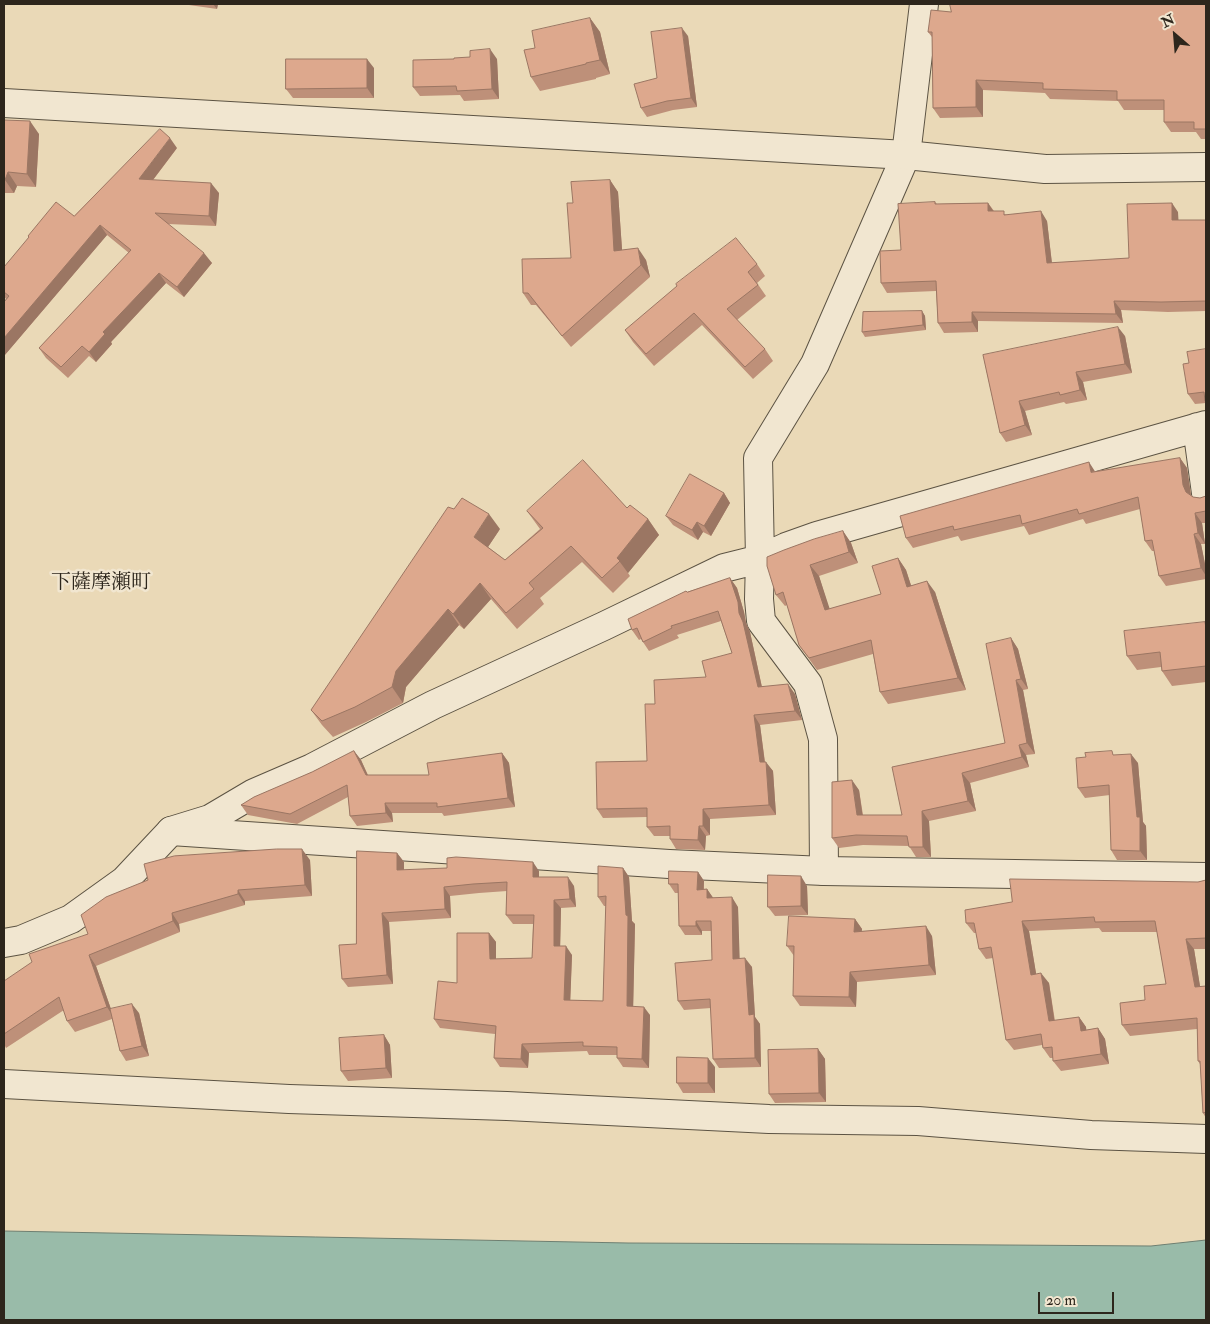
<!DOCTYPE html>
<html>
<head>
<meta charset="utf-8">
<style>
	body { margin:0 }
	#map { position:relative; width:1210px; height:1324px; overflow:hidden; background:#ead9b7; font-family:"IM FELL Double Pica",serif }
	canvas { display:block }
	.frame { position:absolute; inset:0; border:5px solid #2d261c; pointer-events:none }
	.north { position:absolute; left:1150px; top:10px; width:50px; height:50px; -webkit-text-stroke:4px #f1e6d0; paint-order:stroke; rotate:333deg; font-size:14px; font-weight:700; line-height:20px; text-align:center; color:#2d261c }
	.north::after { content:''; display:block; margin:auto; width:18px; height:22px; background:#2d261c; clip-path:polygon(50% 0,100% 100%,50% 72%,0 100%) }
	.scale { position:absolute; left:1038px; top:1292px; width:76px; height:22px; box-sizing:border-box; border:2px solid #2d261c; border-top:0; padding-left:6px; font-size:15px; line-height:18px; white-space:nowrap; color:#2d261c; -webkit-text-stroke:4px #f1e6d0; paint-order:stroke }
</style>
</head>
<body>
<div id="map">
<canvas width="1210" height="1324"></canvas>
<div class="frame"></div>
<div class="north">N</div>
<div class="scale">20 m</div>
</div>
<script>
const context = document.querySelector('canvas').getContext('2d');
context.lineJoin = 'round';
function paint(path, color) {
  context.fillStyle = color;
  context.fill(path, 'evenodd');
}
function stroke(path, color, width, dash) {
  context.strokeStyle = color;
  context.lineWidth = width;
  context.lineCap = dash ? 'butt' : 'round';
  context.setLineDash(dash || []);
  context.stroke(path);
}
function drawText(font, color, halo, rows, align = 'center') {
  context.font = font + ' "IM FELL Double Pica","Noto Serif JP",serif';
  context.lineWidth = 5;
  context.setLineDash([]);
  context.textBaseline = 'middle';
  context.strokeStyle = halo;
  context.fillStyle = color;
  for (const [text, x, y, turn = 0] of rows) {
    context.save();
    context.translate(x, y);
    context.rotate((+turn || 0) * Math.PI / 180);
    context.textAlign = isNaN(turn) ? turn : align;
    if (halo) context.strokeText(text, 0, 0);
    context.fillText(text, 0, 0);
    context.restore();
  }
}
const water = new Path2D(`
	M4,1231L628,1243L857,1244L1151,1246L1206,1240V1320H4Z`);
paint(water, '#99bba9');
stroke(water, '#6e7f71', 1);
const minor = new Path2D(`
	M1197,427L1206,493
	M824,871L823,739L808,684L761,621L759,599L760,559L758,458L815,364L906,155L924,4
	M4,943L21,940L71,919L124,881L171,831L210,819L254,793L312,768L433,705L604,626L724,568L760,559L786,547L817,536L1206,425
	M4,1084L289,1099L507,1106L769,1119L918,1121L1091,1135L1206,1139`);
const tertiary = new Path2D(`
	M4,103L906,155L1045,169L1206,167
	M171,831L669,864L824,871L1206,877`);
stroke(minor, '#5c5343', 30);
stroke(tertiary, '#5c5343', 30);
stroke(minor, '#f1e6d0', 28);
stroke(tertiary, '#f1e6d0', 28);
paint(new Path2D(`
	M182,4H218L217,9Z
	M1206,4V139H1201L1196,132H1171L1164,122V110H1124L1118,101L1050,99L1045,93L983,90V117L940,118L933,108L932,37L928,32L951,12Z
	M590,18L600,32L610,74L596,78V79L540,91L531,77L535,48Z
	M688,36L697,107L673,110L647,117L641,108L657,78Z
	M497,59L499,99L464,101L460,95L420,96L413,87Z
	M374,68V98H293L286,89Z
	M4,120L39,134L36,187L17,186L14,193H4Z
	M177,148L153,180L219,193L216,226L168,224L212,263L184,297L166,283L111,342L112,344L96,362L89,356L68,378L46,358L39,348L129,253L107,235L4,356V302L6,299L4,296V267Z
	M610,180L618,192L622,250L646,260L650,277L571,347L536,305H531L523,293L571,258L573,203Z
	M935,202L937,204L988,203L994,211L1007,215L1047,221L1052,263L1129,258L1178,212V220H1206V311L1168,312L1121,310L1123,323L978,321V332L944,333L938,323L936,291L887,293L881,283Z
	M757,264L765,276L757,283L766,296L737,320L765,349L773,361L753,379L702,325L654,366L633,342L625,330Z
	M922,311L925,316L926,330L865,337L862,332Z
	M1125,336L1132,373L1083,382L1087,400L1066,404L1064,402L1025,411L1032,435L1006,442L1000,433L983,355Z
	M1206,349V403L1195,404L1188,394L1189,363Z
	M1180,458L1187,468L1191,495L1193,497L1200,498L1206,496V523H1202L1205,544H1201L1206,569V579L1166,586L1159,576L1154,551H1152L1145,541L1140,509L1086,524L1083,519L1029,535L1024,526L961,541L958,536L913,548L906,538L1095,472Z
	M724,493L730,503L711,536L703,532L698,540L673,525L666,516Z
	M627,508L648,519L659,535L628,573L630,576L613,593L582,562L540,598L544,604L517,629L491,599L464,629L459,625L406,687L403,703L366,722L333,737L322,725L311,710L500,529L488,547L505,560L540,529L527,511Z
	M843,531L851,543L858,563L819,576L829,609L881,594L898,558L906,570L911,585L935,592L966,690L888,704L880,692L873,654L817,670L799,645L787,605L785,606L776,595Z
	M730,578L737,588L744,612L746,623L750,632L762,687L795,694L802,720L760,725L765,762L773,771L776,815L710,819V835L706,836L705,850L676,849L670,839V836H654L647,827V817L603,818L597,809L647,761L655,704L706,677L732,653L721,621L677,635L679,638L649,651L641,639L639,640L632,630L687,592Z
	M1205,622L1206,623V682L1172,686L1162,671L1161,667L1137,670L1127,656Z
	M1011,638L1018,649L1028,689L1023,690L1035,754L1026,755L1029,767L970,783L976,811L929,821L931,857H916L909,846L863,845L839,848L832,838L859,790L863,815H902L1005,743Z
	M354,751L361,760L368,775H429L502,753L509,763L515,807L444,816L442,813H392L393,822L357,826L350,816L348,797L297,824L248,815L241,805L312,772Z
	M1116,755L1138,763L1143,822L1146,826L1147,860H1117L1111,850L1110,795L1085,798L1078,788Z
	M397,853L404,862V870L539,871V877L574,886L576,907L561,908L560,946L572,955L570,1000L603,1001L606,906H604L598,897L623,868L629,877L632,921L635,924L633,1007L650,1015L649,1068L623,1067L617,1058V1055H589L587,1051L529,1053L528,1068L500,1067L494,1058L495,1034L440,1028L434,1019L489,933L496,942V959L532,958L533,924H513L506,915L507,891L479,893L450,896L451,918L389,922L393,984L348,987L342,979L356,944Z
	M310,860L312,896L245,901V905L179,924L180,932L96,966L111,1009L139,1013L149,1056L126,1061L120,1051L112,1019L75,1032L67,1021L64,1010L6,1048L4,1044V981L88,934L148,880Z
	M698,872L704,881V889H707L713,898L738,907L739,958L752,967L755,1017L760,1024L761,1067L719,1068L713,1059L711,1008L684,1010L678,1001L712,960L711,931H702V935H685L679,926L678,893H675L669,884Z
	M1206,880V949H1194L1200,987L1206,986V1118L1203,1113L1200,1064L1198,1061L1197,1029L1130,1036L1122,1025L1145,1000L1166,984L1157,932H1102L1099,928L1029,931L1036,974L1049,983L1055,1021L1079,1017L1086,1027V1030L1098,1028L1105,1039L1109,1064L1061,1071L1053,1061V1058H1050L1043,1048L1042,1045L1014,1050L1006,1040L993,958L986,959L979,949L976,933H974L966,923L1198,882Z
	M807,886L808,915L775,916L768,907Z
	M855,919L862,929L861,931L932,936L936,975L857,982L856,1007L800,1006L793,996L794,956L787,946Z
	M384,1035L390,1045L392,1078L348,1081L341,1071Z
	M818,1049L825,1059L826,1102L775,1103L769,1094Z
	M715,1067V1093H683L677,1083Z`), '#be9079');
paint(new Path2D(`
	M213,4H218L217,9Z
	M590,18L600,32L610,74L600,60Z
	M682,28L688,36L697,107L691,98Z
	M490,49L497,59L499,99L492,89Z
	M367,59L374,68V98L367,88Z
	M976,80L983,90V117L976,107Z
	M30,121L39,134L36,187L27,174Z
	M170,138L177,148L146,189L139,179Z
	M8,172L17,186L14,193L5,180Z
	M610,180L618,192L623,263L614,251Z
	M211,183L219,193L216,226L209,216Z
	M988,203L994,212L988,211Z
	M1172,203L1178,212L1179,229L1172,220Z
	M1041,211L1047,221L1053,273L1047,263Z
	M100,225L107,235L4,356V338Z
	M638,248L646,260L650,277L641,265Z
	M204,253L212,263L184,297L177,287Z
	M159,273L166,283L111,342L112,344L96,362L89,352L103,332Z
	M1114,301L1121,310L1123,323L1116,314Z
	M922,311L925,316L926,330L923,325Z
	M972,312L978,321V332L972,322Z
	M1118,327L1125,336L1132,373L1125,364Z
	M1076,372L1083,382L1087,400L1080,390Z
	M1019,401L1025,411L1032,435L1025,425Z
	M1180,458L1187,468L1191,495L1186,492L1183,485Z
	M1089,462L1096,473L1091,472Z
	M724,493L730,503L711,536L704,526Z
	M1195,513L1202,523L1205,544L1198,533Z
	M489,514L500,529L484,553L474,537Z
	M648,519L659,535L628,573L617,558Z
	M697,522L703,532L698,540L692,530Z
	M843,531L851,543L858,563L849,552Z
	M1194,534L1201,544L1206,569V576L1201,568Z
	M898,558L906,570L915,598L907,587Z
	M810,565L819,576L834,622L825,610Z
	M730,578L737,588L744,612L746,623L750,632L764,697L758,687Z
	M927,581L935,592L966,690L958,678Z
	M480,583L491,599L464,629L453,614Z
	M448,609L459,625L406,687L403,703L392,687L396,671Z
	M1011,638L1018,649L1028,689L1021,679Z
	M1016,680L1023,690L1035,754L1027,743Z
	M788,684L795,694L802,720L795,711Z
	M754,715L760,725L766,772L760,762Z
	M1019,745L1026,755L1029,767L1022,757Z
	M354,751L361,760L372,785L366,775Z
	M502,753L509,763L515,807L508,798Z
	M1131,754L1138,763L1143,822L1146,826L1147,860L1140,851Z
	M766,762L773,771L776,815L769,805Z
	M962,773L970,783L976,811L968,801Z
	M852,780L859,790L864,826L857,815Z
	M385,803L392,813L393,822L386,813Z
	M703,809L710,819V835L703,826Z
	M922,811L929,821L931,857L923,847Z
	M699,826L706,836L705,850L698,840Z
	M302,849L310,860L312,896L305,885Z
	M397,853L404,862V879L397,870Z
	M533,862L539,871V886L533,877Z
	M623,868L629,877L632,921L635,924L633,1015L627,1006L626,915Z
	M698,872L704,881L703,899L697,890Z
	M801,876L807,886L808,915L801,906Z
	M568,877L574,886L576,907L570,899Z
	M444,887L450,896L451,918L445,909Z
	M707,889L714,899L707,898Z
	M238,890L245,901V905L238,894Z
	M732,897L738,907L740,968L733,959Z
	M554,900L561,908L560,955L554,946Z
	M172,913L179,924L180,932L173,921Z
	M382,913L389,922L393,984L387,975Z
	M855,919L862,929L861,942L854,932Z
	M696,921L702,931V935L696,926Z
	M1022,921L1029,931L1038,985L1031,975Z
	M926,926L932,936L936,975L929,965Z
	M489,933L496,942V968L490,959Z
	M1186,939L1194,949L1202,998L1195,987Z
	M566,946L572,955L570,1009L564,1000Z
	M89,955L96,966L114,1018L107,1007Z
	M745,958L752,967L755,1017L760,1024L761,1067L755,1058L749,1015Z
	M850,972L857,982L856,1007L849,997Z
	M1041,973L1049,983L1056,1032L1049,1021Z
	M132,1004L139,1013L149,1056L142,1046Z
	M644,1007L650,1015L649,1068L642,1059Z
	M1079,1017L1086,1027L1088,1041L1081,1031Z
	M1098,1028L1105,1039L1109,1064L1101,1054Z
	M384,1035L390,1045L392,1078L386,1068Z
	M522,1044L529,1053L528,1068L521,1059Z
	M818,1049L825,1059L826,1102L819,1093Z
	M708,1058L715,1067V1093L708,1083Z`), '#9b7663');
const building = new Path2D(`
	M950,4H1206V129H1194V122H1164V100H1117V91L1043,89V83L976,80V107L933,108L932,32H928L931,10L951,12Z
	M590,18L600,60L586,63V64L531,77L524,50L535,48L532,31Z
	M682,28L691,98L667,101L641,108L634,84L657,78L651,32Z
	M490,49L492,89L457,91L456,86L413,87V60L454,59V58L470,57V51Z
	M286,59H367V88L286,89Z
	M4,120L30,121L27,174L8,172L5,180H4Z
	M160,129L170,138L139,179L211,183L209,216L155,213L204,253L177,287L159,273L103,332L105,334L89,352L82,346L61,367L39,348L131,250L100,225L4,338V302L9,296L4,292V267L29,237L28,236L56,202L74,216Z
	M610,180L614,251L638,248L641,265L562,336L528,293H523L522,259L571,258L567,203H573L571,182Z
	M935,202V204L988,203V211H1004V215L1041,211L1047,263L1129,258L1127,204L1172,203V220H1206V301L1161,302L1114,301L1116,314L972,312V322L938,323L936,281L881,283L880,251L901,250L898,204Z
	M736,238L757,264L748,272L758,285L727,309L765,349L745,367L694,313L646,354L625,330L677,286L676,284Z
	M922,311L923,325L862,332L863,312Z
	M1118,327L1125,364L1076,372L1080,390L1060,395L1059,392L1019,401L1025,425L1000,433L983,355Z
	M1206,349V402L1205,401L1204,392L1188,394L1183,364L1189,363L1187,352Z
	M1180,458L1183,485L1186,492L1193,497L1200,498L1206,496V511L1195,513L1198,533L1194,534L1201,568L1159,576L1152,540L1145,541L1138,497L1079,514L1077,509L1022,524L1020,515L954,530L953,526L906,538L900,516L1089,462L1091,472Z
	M583,460L627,508L630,505L648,519L617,558L620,561L602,578L571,546L529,583L534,589L506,613L480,583L453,614L448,609L396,671L392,687L355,707L322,721L311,710L448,507L454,509L462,498L489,514L474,537L505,560L543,528L527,511Z
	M690,474L724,493L704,526L697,522L692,530L666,516Z
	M843,531L849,552L810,565L825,610L881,594L872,566L898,558L907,587L927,581L958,678L880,692L871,640L809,658L799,645L783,592L776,595L767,566V557L784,550L814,539Z
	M730,578L738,602L739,613L743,622L758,687L788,684L795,711L754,715L760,762H766L769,805L703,809V826H699L698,840L670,839V826L647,827V808L597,809L596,762L647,761L645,704H655L654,680L706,677L702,661L732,653L718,611L671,626L672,628L643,642L637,628L632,630L628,619L686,591L687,592Z
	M1205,622L1206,628V666L1162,671L1160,652L1127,656L1124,631Z
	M1011,638L1021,679L1016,680L1027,743L1019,745L1022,757L962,773L968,801L922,811L923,847H909L907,836L856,835L832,838V782L852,780L857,815H902L892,767L1005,743L986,644Z
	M354,751L366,775H429L427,763L502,753L508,798L437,807V803H385L386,813L350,816L347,785L290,814L241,805L254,797L312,772Z
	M1112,751L1113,755L1131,754L1137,817H1140V851L1111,850L1109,785L1078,788L1076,758L1086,757L1085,753Z
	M277,849H302L305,885L238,890V894L172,913L173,921L89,955L107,1007L67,1021L59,997L4,1034V981L32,962L29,954L88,934L81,915L106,897L148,880L144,864L174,856Z
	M357,851L397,853V870L447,868V858L456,857L533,862V877H568L570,899L554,900V946H566L564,1000L603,1001L606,896L598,897V866L623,868L626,915L628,916L627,1006L644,1007L642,1059L617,1058V1047L583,1046V1042L522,1044L521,1059L494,1058L496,1026L434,1019L438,981L457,983V933H489L490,959L532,958L534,915H506L507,882L473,884L444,887L445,909L382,913L387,975L342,979L339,945L356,944Z
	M669,871L698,872L697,890L707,889V898L732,897L733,959L745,958L749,1015L754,1014L755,1058L713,1059L710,999L678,1001L675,963L712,960L711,921H696V926H679L678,884H669Z
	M768,875L801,876V906L768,907Z
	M1010,879L1198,882L1206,880V938L1186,939L1195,987L1206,986V1112L1203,1113L1200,1061H1198L1197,1018L1122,1025L1120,1003L1145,1000L1144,986L1166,984L1155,921L1095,922L1094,917L1022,921L1031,975L1041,973L1049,1021L1079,1017L1081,1031L1098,1028L1101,1054L1053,1061L1052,1047L1043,1048L1041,1034L1006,1040L991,947L979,949L974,923H966L965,910L1012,902Z
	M789,916L855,919L854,932L926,926L929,965L850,972L849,997L793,996L794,946H787Z
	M132,1004L142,1046L120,1051L110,1009Z
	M384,1035L386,1068L341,1071L339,1038Z
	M818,1049L819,1093L769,1094L768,1050Z
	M677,1057L708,1058V1083H677Z`);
paint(building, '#dda88d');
stroke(building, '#9b7663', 1);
drawText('20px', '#2d261c', '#f1e6d0', [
	["下薩摩瀬町",101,584]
]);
</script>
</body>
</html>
